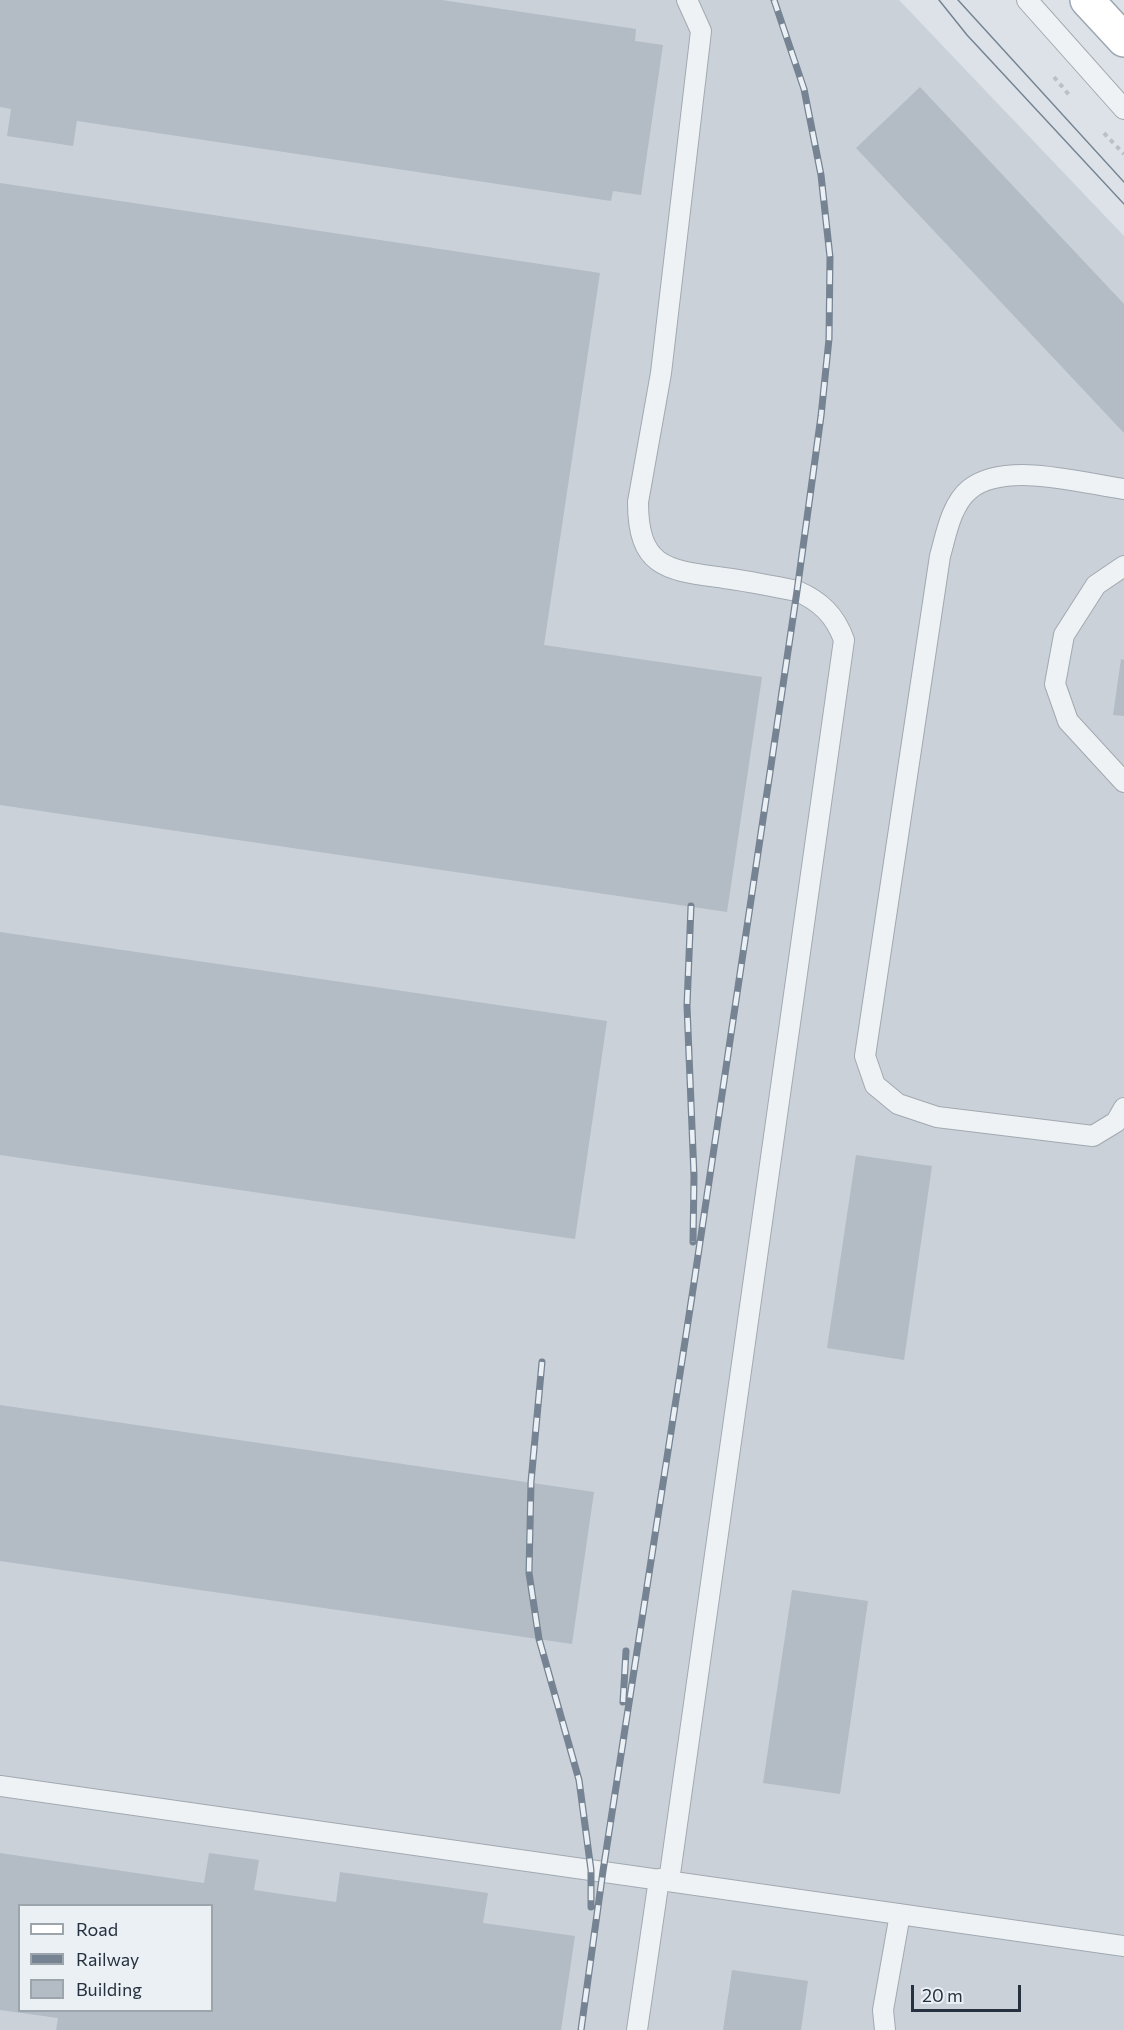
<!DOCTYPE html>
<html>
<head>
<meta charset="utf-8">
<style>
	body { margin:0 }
	#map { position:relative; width:1124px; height:2030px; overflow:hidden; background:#dce2e7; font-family:Commissioner,sans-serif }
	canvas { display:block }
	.legend { position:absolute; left:18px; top:1904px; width:195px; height:108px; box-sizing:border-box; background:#ebf0f5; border:2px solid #9ca4ac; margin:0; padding:8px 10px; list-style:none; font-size:18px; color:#25313e }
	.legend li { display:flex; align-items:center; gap:12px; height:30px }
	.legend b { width:30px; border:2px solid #9ca4ac }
	.scale { position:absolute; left:911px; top:1985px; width:110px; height:27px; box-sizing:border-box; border:3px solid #25313e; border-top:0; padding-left:8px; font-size:18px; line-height:21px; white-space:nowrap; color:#25313e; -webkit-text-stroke:4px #ebf0f5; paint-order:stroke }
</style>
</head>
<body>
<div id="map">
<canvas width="1124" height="2030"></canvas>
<ul class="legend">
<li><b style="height:8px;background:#fff"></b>Road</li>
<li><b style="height:8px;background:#758392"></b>Railway</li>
<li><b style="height:16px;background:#b3bbc4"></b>Building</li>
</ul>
<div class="scale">20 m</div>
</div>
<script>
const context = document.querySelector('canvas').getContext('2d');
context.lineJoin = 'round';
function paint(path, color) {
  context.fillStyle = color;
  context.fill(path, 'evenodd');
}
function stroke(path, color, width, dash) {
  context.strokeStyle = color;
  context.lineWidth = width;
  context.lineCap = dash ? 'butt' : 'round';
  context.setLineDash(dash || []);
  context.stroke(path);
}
paint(new Path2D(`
	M0,0H899L1124,236V2030H0ZM20,1906H212V2010H20Z`), '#cad1d9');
paint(new Path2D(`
	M0,0H442L636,29L635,41L663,45L641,195L613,191L611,201L77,121L73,146L7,136L11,109L0,107Z
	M920,87L1124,304V433L856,148Z
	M0,183L600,273L544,645L762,677L727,912L0,805Z
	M1121,659L1124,660V716L1113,715Z
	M0,932L607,1021L575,1239L0,1155Z
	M856,1155L932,1166L904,1360L827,1348Z
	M0,1405L594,1492L572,1644L0,1561Z
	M792,1590L868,1601L840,1794L763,1783Z
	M0,1853L204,1883L209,1853L259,1860L254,1890L336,1902L340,1872L488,1893L483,1923L575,1936L561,2030H56L58,2018L0,2010ZM20,1906H212V2010H20Z
	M732,1970L808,1981L801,2030H723Z`), '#b3bbc4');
const lane = new Path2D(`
	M1027,0L1124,109
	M1124,489C1081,483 1006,461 970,489C951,504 946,535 940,556L865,1056L875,1085L898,1104L937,1117L1093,1136L1116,1122L1124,1108
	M1124,566L1096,585L1064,635L1055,684L1068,721L1124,782
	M0,1786L1124,1946
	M669,1881L844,640C835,615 820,601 797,591C772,586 748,581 724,578C668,570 638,569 638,502L661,373L701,31L687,0
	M637,2030L659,1879
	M885,2030L883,2010L900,1914`);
const primary = new Path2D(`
	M1087,0L1124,40`);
stroke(lane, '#a1a9b1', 22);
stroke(primary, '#9ba7b4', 36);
stroke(new Path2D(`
	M1054,77L1070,96
	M1104,133L1124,154`), '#bac0c5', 4, [4.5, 4.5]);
stroke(lane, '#eff2f5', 20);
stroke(primary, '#fff', 33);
stroke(new Path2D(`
	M939,0L967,35L1124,204
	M958,0L1124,182`), '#758392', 1.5);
const rail = new Path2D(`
	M691,906L687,1006L694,1176L693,1242
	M542,1362L531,1482L529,1573L539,1639L579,1780L591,1870V1907
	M623,1702L626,1651
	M581,2030L603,1871L692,1296L797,591L821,416L829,339L830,257L821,175L804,89L774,0`);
stroke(rail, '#758392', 7);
stroke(rail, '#ebf0f5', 4.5, [14]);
</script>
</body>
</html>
